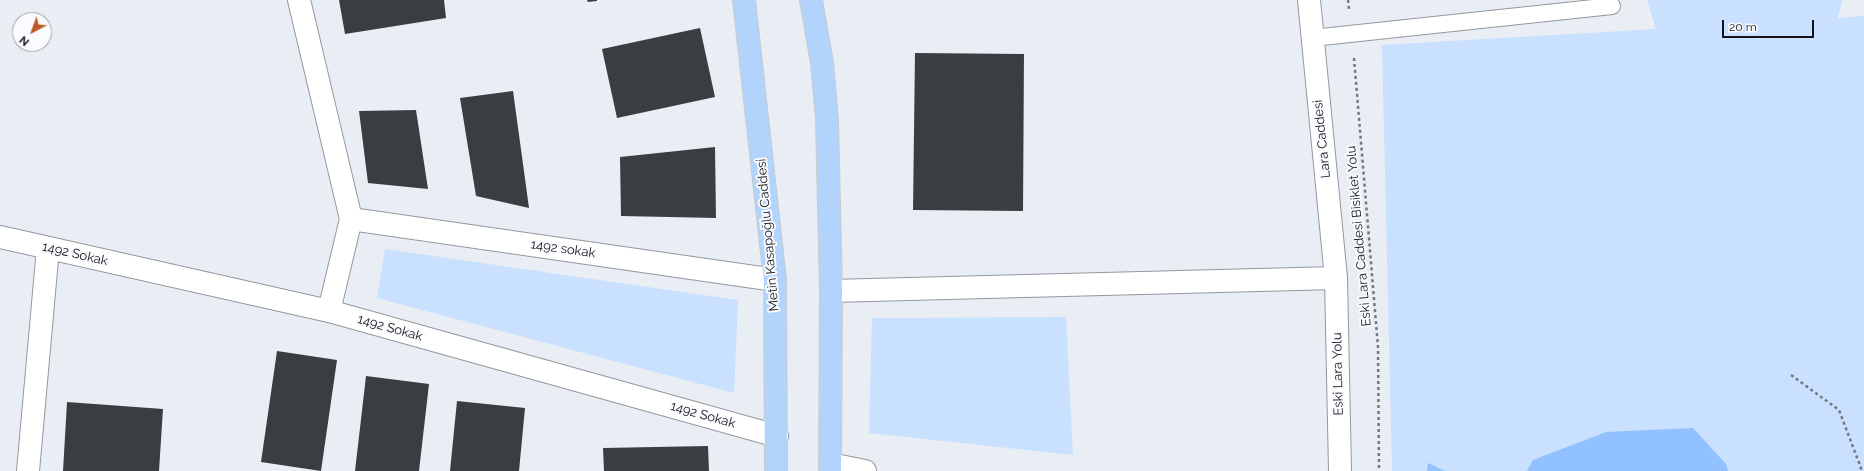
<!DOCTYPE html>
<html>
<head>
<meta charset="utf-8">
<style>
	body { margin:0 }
	#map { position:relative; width:1864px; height:471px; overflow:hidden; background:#e9eef5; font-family:Raleway,sans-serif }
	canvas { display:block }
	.north { position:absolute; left:12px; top:12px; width:40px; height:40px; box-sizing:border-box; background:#f9fbfe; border:1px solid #9d9fa2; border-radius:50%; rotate:221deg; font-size:11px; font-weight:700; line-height:16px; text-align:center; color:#131417 }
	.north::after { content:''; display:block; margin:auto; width:14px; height:18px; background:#bf5a27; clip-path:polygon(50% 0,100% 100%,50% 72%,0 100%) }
	.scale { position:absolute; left:1722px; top:20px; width:92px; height:18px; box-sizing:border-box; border:2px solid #131417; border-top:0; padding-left:5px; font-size:12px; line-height:14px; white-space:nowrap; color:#131417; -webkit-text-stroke:3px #f9fbfe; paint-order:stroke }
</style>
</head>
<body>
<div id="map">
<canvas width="1864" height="471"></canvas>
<div class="north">N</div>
<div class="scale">20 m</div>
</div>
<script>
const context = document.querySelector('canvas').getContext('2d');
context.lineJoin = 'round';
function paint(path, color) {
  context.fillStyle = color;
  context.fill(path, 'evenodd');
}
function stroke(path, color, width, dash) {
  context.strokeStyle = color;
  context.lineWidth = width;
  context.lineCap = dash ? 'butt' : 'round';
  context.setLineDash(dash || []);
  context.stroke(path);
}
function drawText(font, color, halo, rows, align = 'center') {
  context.font = font + ' Raleway,sans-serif';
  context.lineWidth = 4;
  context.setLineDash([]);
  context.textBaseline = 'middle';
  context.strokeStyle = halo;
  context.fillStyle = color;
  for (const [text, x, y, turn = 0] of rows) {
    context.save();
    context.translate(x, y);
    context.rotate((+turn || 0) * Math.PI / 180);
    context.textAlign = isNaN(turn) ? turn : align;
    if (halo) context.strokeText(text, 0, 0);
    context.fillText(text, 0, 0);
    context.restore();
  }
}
paint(new Path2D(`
	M1647,0H1842L1838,18L1864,16V471H1392L1382,45L1656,29Z
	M385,249L738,300L734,393L377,298Z
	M1066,317L1073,455L869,433L872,318Z`), '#c9e0fe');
paint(new Path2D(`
	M1693,428L1726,464L1728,471H1527L1533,460L1606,432Z
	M1428,463L1445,471H1427Z`), '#91c1fe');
paint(new Path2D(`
	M339,0H444L446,18L345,34Z
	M587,0H597V1L588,2Z
	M700,28L715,97L617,118L602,49Z
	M915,53L1024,54L1023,211L913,210Z
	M513,91L529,208L476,196L460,98Z
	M416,110L428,189L368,183L359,111Z
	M715,147L716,218L621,216L620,157Z
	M277,351L337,360L321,471L261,462Z
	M366,376L429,384L419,471H355Z
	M457,401L525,408L519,471H450Z
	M67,402L163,409L159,471H63Z
	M708,446L709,471H604L603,448Z`), '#3a3e43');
const service = new Path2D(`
	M1312,38L1612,6`);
const minor = new Path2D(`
	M299,0L351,219L329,311
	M351,219L775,280
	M0,237L329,311L777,436
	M831,291L1336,278
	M830,464L865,471
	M28,471L48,248`);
const tertiary = new Path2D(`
	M1309,0L1336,278L1340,471`);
const primary = new Path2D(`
	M744,0L775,280L776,471
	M811,0L822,63L827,119L831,291L830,471`);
stroke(service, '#93989f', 18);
stroke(minor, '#93989f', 24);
stroke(tertiary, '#93989f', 24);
stroke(primary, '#cbcbcc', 24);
stroke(new Path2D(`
	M1348,0L1349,9
	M1354,58L1378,347L1379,471
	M1791,375L1839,410L1861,468L1860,471`), '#74777c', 2.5, [3, 3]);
stroke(service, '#fff', 16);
stroke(minor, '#fff', 22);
stroke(tertiary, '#fff', 22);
stroke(primary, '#b2d3fc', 22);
drawText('13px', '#131417', '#f9fbfe', [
	["Lara Caddesi",1322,139,-96],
	["Metin Kasapoğlu Caddesi",768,235,-95],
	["Eski Lara Caddesi Bisiklet Yolu",1359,236,-95],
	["1492 sokak",563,249,8],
	["1492 Sokak",75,254,13],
	["1492 Sokak",390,328,16],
	["Eski Lara Yolu",1338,374,-91],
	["1492 Sokak",703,415,16]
]);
</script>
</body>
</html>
